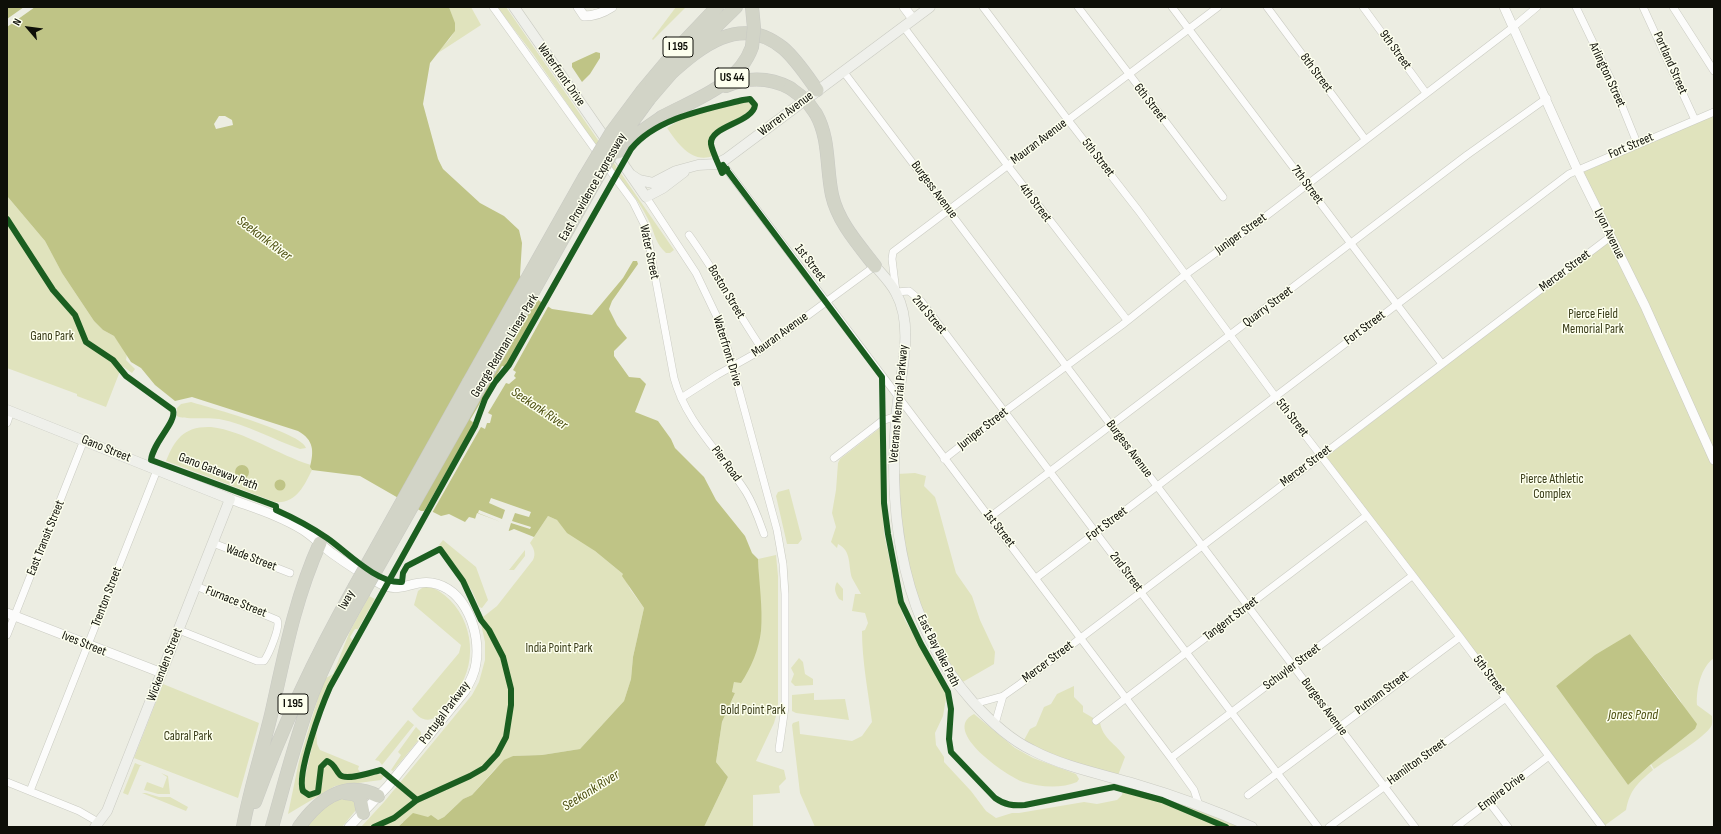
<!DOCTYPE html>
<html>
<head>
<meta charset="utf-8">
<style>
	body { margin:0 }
	#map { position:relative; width:1721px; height:834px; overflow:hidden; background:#ecede2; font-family:"Sofia Sans Condensed",sans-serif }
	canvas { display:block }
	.frame { position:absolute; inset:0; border:8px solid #0e0f08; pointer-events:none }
	.north { position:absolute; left:8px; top:8px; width:40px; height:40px; -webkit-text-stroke:3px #fdffee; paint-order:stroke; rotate:298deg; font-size:11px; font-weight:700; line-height:16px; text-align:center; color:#0e0f08 }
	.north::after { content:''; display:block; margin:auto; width:14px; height:18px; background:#0e0f08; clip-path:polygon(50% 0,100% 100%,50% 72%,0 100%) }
</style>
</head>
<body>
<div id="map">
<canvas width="1721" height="834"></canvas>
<div class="frame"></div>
<div class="north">N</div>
</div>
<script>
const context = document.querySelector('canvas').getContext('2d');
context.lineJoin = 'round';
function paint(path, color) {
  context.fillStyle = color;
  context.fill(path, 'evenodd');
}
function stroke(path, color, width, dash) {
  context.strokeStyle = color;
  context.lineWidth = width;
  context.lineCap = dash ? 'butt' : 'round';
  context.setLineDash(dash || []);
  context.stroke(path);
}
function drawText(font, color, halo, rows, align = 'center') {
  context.font = font + ' "Sofia Sans Condensed",sans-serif';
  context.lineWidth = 3;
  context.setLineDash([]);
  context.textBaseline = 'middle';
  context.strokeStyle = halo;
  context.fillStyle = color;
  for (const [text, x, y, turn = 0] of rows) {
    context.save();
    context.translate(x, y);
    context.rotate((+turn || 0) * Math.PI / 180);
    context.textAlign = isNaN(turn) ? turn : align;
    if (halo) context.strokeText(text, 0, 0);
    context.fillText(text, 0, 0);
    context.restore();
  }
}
paint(new Path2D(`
	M449,7H471L481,25L435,55C453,34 460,36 449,7Z
	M497,7H506L674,250L670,253H666C656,244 655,235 650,223C643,208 633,193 621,182L533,54Z
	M676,7H686L653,40L652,39Z
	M746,101L752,104L751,110C740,120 710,128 709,144L713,156C691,164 677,142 667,128L684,117Z
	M1714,114V658C1701,667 1696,689 1697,705L1712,716C1712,720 1713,725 1710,728C1699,742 1669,758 1654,769L1651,764L1695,729L1680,700L1630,634L1556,686L1628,785L1650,765L1653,770C1638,783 1630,789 1626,810L1604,826L1325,458L1611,239L1581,173Z
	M7,196L45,241L62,273L94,321L103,330L114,336L127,354L126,360L135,369L132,373L122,366L106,407L77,396V394L7,368Z
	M191,402C208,407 303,433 306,448L300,449C274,440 246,424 219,419C208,417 183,420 177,416V408L181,404Z
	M211,427C245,431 278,455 311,465L312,470C304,486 296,504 275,502L166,461C175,439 184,426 211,427Z
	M880,428L884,533L898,601L905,620L947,693L943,716L935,733L936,745L944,757V762L971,791L986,811L996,818L1012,813H1019L1084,802L1097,804L1117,800L1122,795L1125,781L1253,827H815L800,793L792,725L793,723L799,721L800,734L852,741L862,736L872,722C868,691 862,661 862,631L865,630L868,623L865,613L852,611L855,594H861C858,589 855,583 852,578C848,566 852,551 838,544L837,548L831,542L836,527L832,513L836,490L838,463L840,459Z
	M915,473L926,476L924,486L935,497L938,507L956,573L972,596L980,620L995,652L994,664L961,683L926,623L901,543L897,474Z
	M789,489L802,539L798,544H787L776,496L778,492Z
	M548,516L557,520L565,529L595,551L623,574L630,589L644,608L633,657L631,679L624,701L580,749L542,755L513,756L495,769L472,795L463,799L444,817L438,820L403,822L398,827H361L384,802L472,695L479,682L485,660V642L481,624L483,617L497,606L533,560C536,554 534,548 530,543Z
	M443,540L476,567L488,600L482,608L479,607L472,591L458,569L439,545Z
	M525,550V556L514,570H509Z
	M776,555L778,576V709L774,723L756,761L784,770L786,779L779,786L780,793L753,795V827H704L728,777L716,762L722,722L735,693L732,692L734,682L761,631L758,559Z
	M837,582L843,589V601L839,599C836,594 833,589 837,582Z
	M426,585C464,598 480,644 464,679C460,687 454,694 448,701C444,707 438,717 432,719C423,722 416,715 412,709L459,653L461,645L414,605L418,591Z
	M369,596L375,599L358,629H355L350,637L353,641C328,685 302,735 299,787C301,792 304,797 311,797C325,796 321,777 323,767L327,764C334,767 335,776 343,779C357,783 372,769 384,776L381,780L335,786L288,814L299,761L321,688L326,678L333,674L350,631Z
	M799,658L803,662L805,674L813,679V685L795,686L791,682L794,674L791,668Z
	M163,684L259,723L238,798L134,758Z
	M1074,686V697L1083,706V712L1100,722C1102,738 1116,744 1125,757L1117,778L1095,773L1023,742L1030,729L1036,726L1044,707L1051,704L1057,694Z
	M814,693V700L845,699L849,720L796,713L792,711V695Z
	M974,714L1015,748L1033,758L1076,774L1079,779L1077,782C1061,789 1039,787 1023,782C1007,776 940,731 974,714Z
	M408,720L414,725L382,765L379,761L375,760Z
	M416,727L421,732V737L393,771L391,770L401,755L398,752Z
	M316,729L317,744L320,750L359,766L358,769L360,772C332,781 344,761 326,759L320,765L316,790L309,793L305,791L303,786Z
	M135,763L142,766H140L128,795L123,793Z
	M161,773L168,776L170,794H158L144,790L147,782L163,788L167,777Z
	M142,793H146L159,797H170L188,807L186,811Z
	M342,797L354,801L356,810L342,827H304L318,810Z`), '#e0e3bd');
paint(new Path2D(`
	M7,7H449L455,23V31L430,63L423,104L438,159L443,169L480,203L504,216L519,230L522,243L520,275L522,282L532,296L552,309L592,315L623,278L633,261H637L638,264L612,301L609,309L617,325L627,338L614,351V356L629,377L640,378L646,384L635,412L658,421L671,439L675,448L704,477L716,500L745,536L752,553L758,559C759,583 763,608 761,631C759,649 751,668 741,683L734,682L732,692L735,693L722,722L716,762L728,777L704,827H398L413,813L428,817L431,815L438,820L444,817L463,799L472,795L504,760L513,756L542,755L580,749L624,701L631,679L633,657L644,608L622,576L623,574L595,551L567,533L557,520L548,516L534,537L514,529L509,531L473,518L469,517L465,522L449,514L441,516L431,511H421L360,476L312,470L310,467C314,451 314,440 298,431L192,397L175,401L155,385L141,368L131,362L114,336L103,330L94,321L62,273L45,241L7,196ZM219,116H225L232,120L233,125L216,129L214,124Z
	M596,52L600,53V58L590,74L582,82L572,67V63Z
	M235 472a7 7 0 1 1 14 0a7 7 0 1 1-14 0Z
	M274.5 485a5.5 5.5 0 1 1 11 0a5.5 5.5 0 1 1-11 0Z
	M1630,634L1697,724L1695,729L1650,765L1628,785L1556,686L1595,655Z`), '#bfc486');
paint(new Path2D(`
	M24,7H35L7,27V19Z
	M543,302L549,305L513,370L516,372L514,376L516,378L509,384L506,383L488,413L492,415L490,423H487L485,429L481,427L432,513H423L474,423L470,420L502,366L506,367Z
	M491,498L531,512L529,517L515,513L512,521L531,527L530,529L511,523L508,533L477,521L475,519L477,513L501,522L478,513L479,510L502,519L505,510L489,503Z`), '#ecede2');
const minor = new Path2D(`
	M493,7L599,155
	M983,7L1068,120L1138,210L1275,396L1460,637L1602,827
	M1078,7L1223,197
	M1172,7L1442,364
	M1218,7L893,252L892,259L896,292L909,291L921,301L1318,827
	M1267,7L1365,139
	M1363,7L1426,93
	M1576,7L1614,86L1637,143
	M1643,7L1695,120
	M1673,7L1714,71
	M903,26L1008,166L1127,320
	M843,71L1415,827
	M721,162L1171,758L1194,790L1199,805
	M605,164L633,202L646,228L674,378C686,423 722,454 746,492C754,505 759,520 764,534
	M646,197L696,273L717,317L729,353L777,530L783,564L785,594V707L779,749
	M689,235C716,272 737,312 762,349
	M681,398L717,375L758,352L875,266
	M7,423L11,411
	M834,458L882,421L896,416
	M944,459L1004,412L1122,325L1185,275L1253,226L1512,28L1537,7
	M990,517L1467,155L1547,98
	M213,543L290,573
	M1036,578L1569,174L1714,112
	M179,630L257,661H264C269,654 281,626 277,620L196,586
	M7,635L84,440
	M974,704L1003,696L1020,684L1610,237
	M1096,721L1366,516
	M995,724L1003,696
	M1171,758L1412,576
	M7,782L79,811L98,822
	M30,791L157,470
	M1248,795L1460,637
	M1489,802L1508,827
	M1329,827L1506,698
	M1456,827L1549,756`);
const tertiary = new Path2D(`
	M578,7L584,16C595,16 603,13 612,7
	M904,7L913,19
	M1504,7L1577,169L1645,306L1714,460
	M230,499C254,508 281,516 303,530C314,537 323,547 333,554C347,564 362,574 377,582C400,596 411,579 432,583C466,589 481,633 476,663C475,673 470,682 465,691L388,786L349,827
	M7,613L162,673`);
const secondary = new Path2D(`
	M514,7L646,197
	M630,174L639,180L653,183L676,171L698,165L716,164L726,159L930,7
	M646,197L663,188L684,172
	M875,266C882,274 891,283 896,293C916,329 898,382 896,420C888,519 903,624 972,701C989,720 1009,739 1032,750C1064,767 1101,774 1135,784C1176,796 1214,810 1252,827
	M7,410L230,499L107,811L95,827`);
const motorway = new Path2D(`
	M695,47L736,7
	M668,76C700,47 740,13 783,48C796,59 807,76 817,90
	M726,86C748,77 769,77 790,88
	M643,90L679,47L717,7
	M649,99L674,70
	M816,114C830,139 826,167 832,195C838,222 858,244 875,266
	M662,117C695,99 738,86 752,47
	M469,382L584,178
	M479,388L594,183
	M345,793L354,794L360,798L363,813
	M255,802C282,727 315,657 354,588
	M243,827C250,789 262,752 271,715C284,657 295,598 320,543
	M272,827C285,782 296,736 313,692C327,657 345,625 363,593
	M299,827C318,800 345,779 378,796`);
stroke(minor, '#cacbc2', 8);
stroke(tertiary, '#cacbc2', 10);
stroke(secondary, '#cacbc2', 11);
stroke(motorway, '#c8c9c3', 14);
stroke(minor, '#fcfcfb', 7);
stroke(tertiary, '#fcfcfb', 9);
stroke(secondary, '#eff0eb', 10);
stroke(motorway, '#d2d4c7', 13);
const motorwayBridge = new Path2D(`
	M752,7L754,28L752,47
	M790,88L806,100L816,114
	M618,152L636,135L662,117
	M584,178L611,133L643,90
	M594,183L622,136L649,99
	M354,588L469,382
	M363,593L479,388`);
stroke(motorwayBridge, '#c8c9c3', 14, []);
stroke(motorwayBridge, '#d2d4c7', 13);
stroke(new Path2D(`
	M723,165L882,377L884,503L888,534L901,602L921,644L948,692L951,709L949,739L951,752L995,798C1005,805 1013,806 1025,805L1114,787L1162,800L1226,827
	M7,219L53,290L75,315L86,342L113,360L126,376L173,410C177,422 153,442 151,460L276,506V510C294,518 311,527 327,538C346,551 377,584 402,582L403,573L407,566L440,549L463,581L481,620L489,630L503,657L511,689V705L506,737L497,754L484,768L470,776L417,800L394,818L374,827
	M417,800L381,770C372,772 347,781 340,775C335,770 335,764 327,761L321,767L318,792L309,795L303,791C296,774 322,705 330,687L475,426L485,399L495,382L509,365L631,149C656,118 707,109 743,100L750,99L755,105C753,123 709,126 711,144C712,151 719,165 722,173L727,169`), '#1b5e20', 6);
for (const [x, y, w] of [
	[678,47,30],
	[732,78,34],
	[293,704,30]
]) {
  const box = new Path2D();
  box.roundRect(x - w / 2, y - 10, w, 20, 3);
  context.fillStyle = '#fdffee';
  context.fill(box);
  stroke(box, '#0e0f08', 1);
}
drawText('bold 12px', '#0e0f08', null, [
	["I 195",678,47],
	["US 44",732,78],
	["I 195",293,704]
]);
drawText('13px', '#0e0f08', '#fdffee', [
	["9th Street",1395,50,54],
	["Portland Street",1670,63,66],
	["8th Street",1316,73,53],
	["Waterfront Drive",561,75,55],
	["Arlington Street",1607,75,65],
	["6th Street",1150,103,52],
	["Warren Avenue",786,114,-37],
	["Mauran Avenue",1039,142,-37],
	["Fort Street",1631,146,-23],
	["5th Street",1098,158,52],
	["7th Street",1307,185,53],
	["East Providence Expressway",593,187,-60],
	["Burgess Avenue",934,190,53],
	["4th Street",1035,203,53],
	["Juniper Street",1241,234,-36],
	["Lyon Avenue",1609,234,64],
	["Water Street",649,252,78],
	["1st Street",810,263,53],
	["Mercer Street",1565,271,-37],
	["Boston Street",726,292,59],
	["Quarry Street",1268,307,-37],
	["2nd Street",929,315,50],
	["Fort Street",1365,328,-37],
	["Mauran Avenue",780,335,-36],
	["George Redman Linear Park",505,346,-59],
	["Waterfront Drive",727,351,73],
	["Veterans Memorial Parkway",899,404,-85],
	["5th Street",1292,418,52],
	["Juniper Street",983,429,-38],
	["Gano Street",106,449,22],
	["Burgess Avenue",1129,449,53],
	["Pier Road",726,464,53],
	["Mercer Street",1306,466,-37],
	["Gano Gateway Path",218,472,21],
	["Fort Street",1107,524,-37],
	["1st Street",999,529,52],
	["East Transit Street",46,538,-68],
	["Wade Street",251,558,21],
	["2nd Street",1126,572,53],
	["Trenton Street",107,597,-69],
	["Iway",347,600,-61],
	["Furnace Street",236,602,22],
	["Tangent Street",1231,619,-37],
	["Ives Street",84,644,22],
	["East Bay Bike Path",938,651,63],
	["Mercer Street",1048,662,-37],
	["Wickenden Street",165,665,-69],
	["Schuyler Street",1292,667,-37],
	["5th Street",1489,675,53],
	["Putnam Street",1382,693,-37],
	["Burgess Avenue",1324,707,53],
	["Portugal Parkway",445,713,-53],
	["Hamilton Street",1417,762,-36],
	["Empire Drive",1502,792,-37]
]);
drawText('13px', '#373a16', '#fdffee', [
	["Pierce Field",1593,315],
	["Memorial Park",1593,330],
	["Gano Park",52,337],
	["Pierce Athletic",1552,480],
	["Complex",1552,495],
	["India Point Park",559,649],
	["Bold Point Park",753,711],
	["Cabral Park",188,737]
]);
drawText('italic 14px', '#4d5011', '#fdffee', [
	["Seekonk River",264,239,37],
	["Seekonk River",539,409,34],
	["Jones Pond",1633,715],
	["Seekonk River",591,791,-32]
]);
</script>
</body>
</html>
